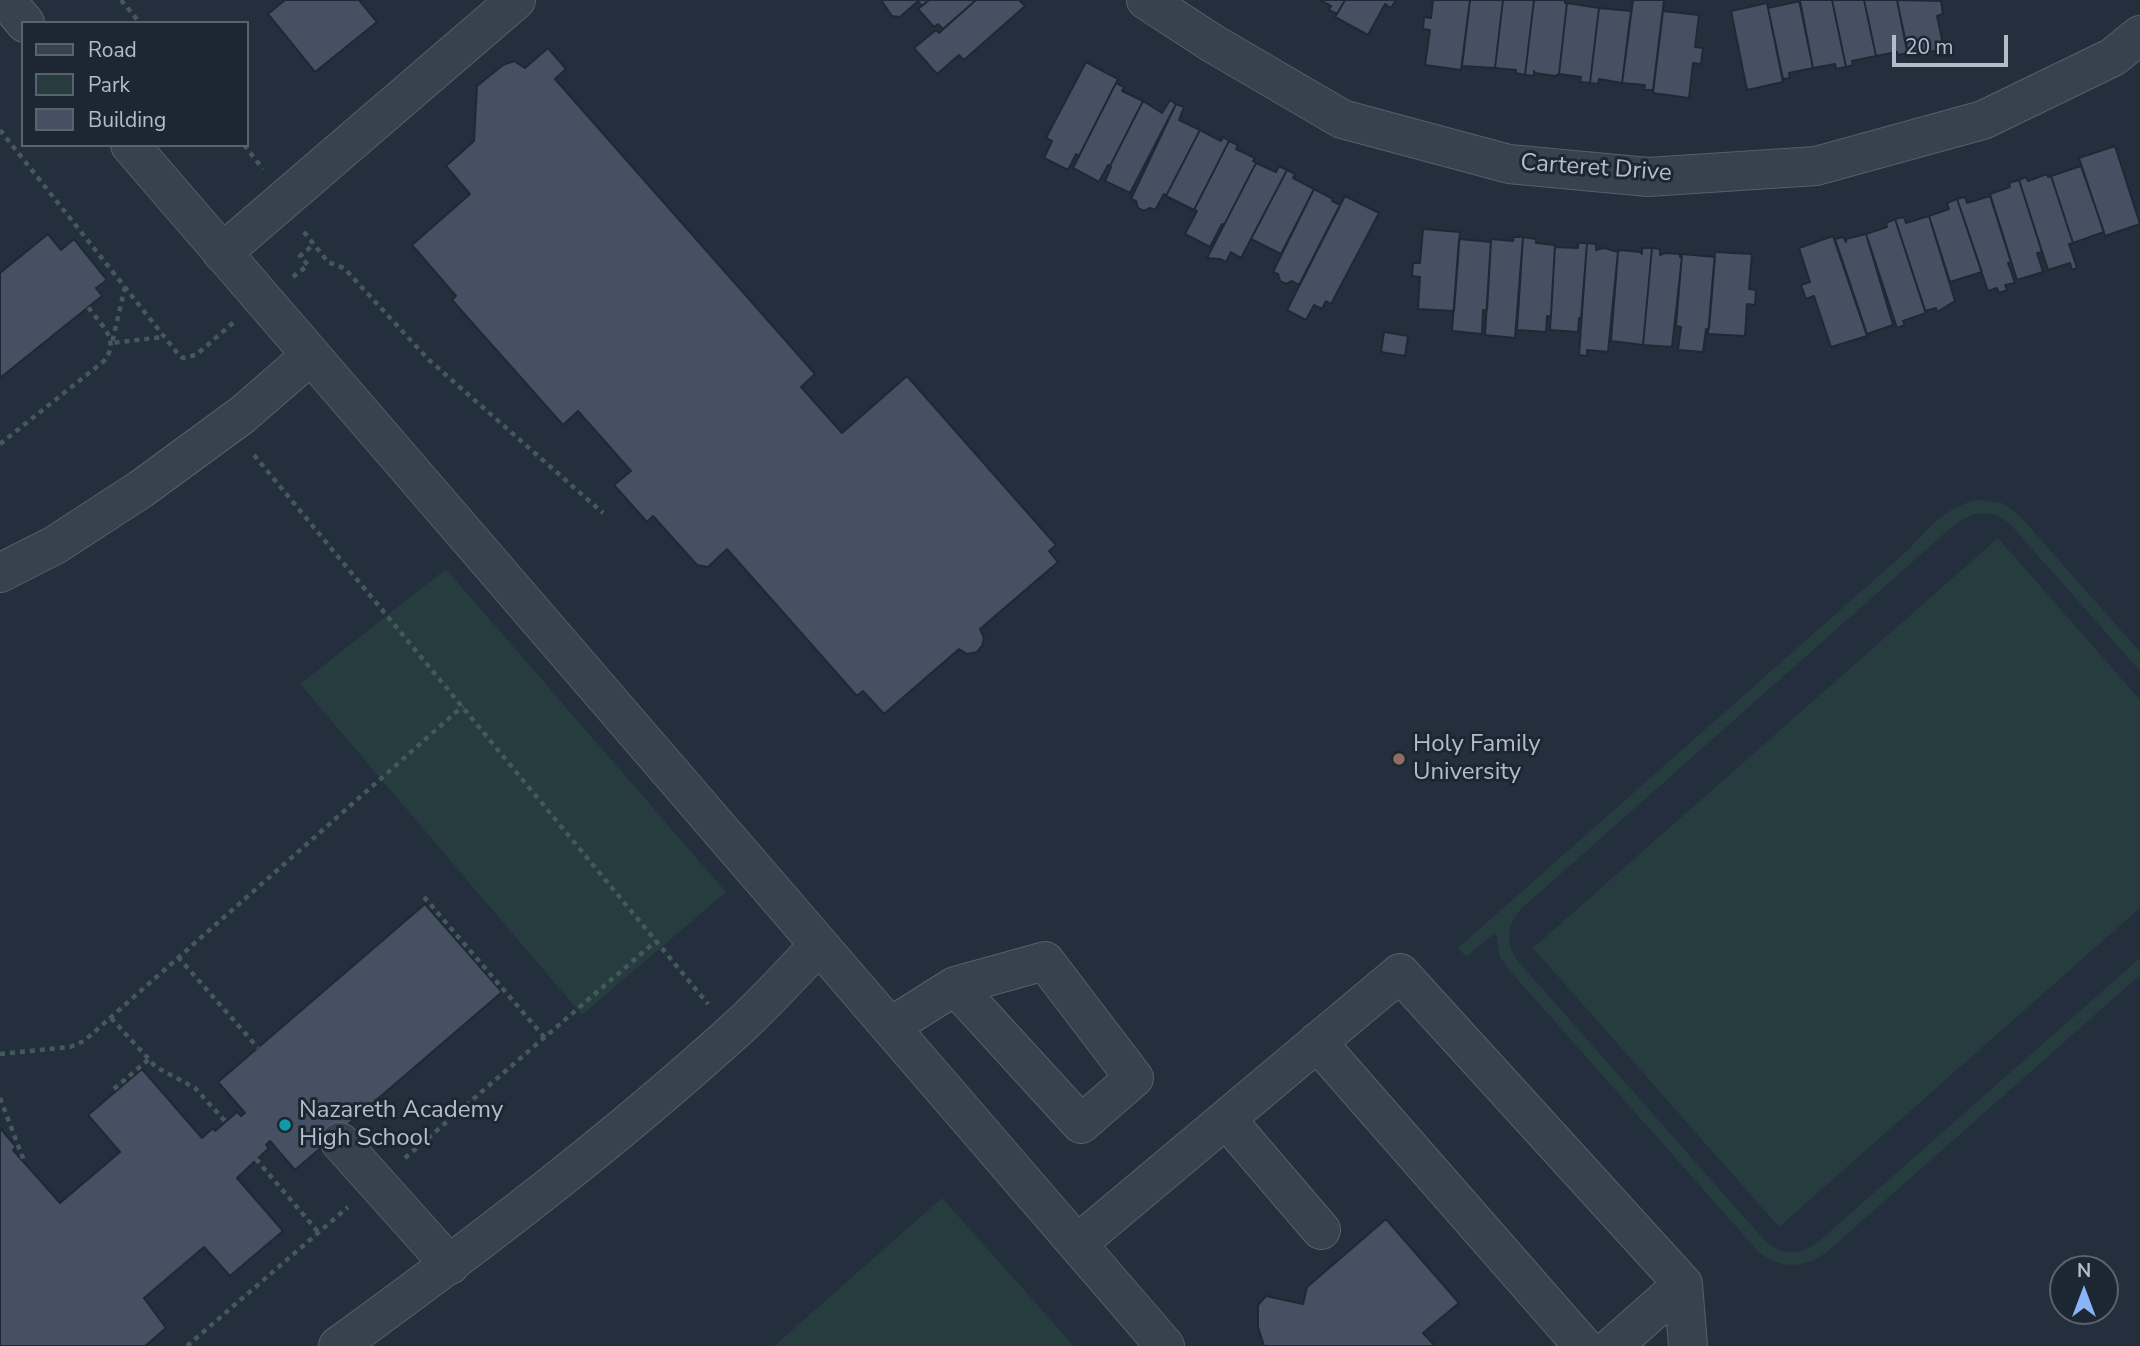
<!DOCTYPE html>
<html>
<head>
<meta charset="utf-8">
<style>
	body { margin:0 }
	#map { position:relative; width:2140px; height:1346px; overflow:hidden; background:#242f3e; font-family:"Nunito Sans",sans-serif }
	canvas { display:block }
	.legend { position:absolute; left:21px; top:21px; width:228px; height:126px; box-sizing:border-box; background:#1d2633; border:2px solid #59626f; margin:0; padding:9px 12px; list-style:none; font-size:21px; color:#b4bcc9 }
	.legend li { display:flex; align-items:center; gap:14px; height:35px }
	.legend b { width:35px; border:2px solid #59626f }
	.north { position:absolute; left:2049px; top:1255px; width:70px; height:70px; box-sizing:border-box; background:#1d2633; border:2px solid #59626f; border-radius:50%; rotate:0deg; font-size:19px; font-weight:700; line-height:28px; text-align:center; color:#b4bcc9 }
	.north::after { content:''; display:block; margin:auto; width:24px; height:32px; background:#8ab4f8; clip-path:polygon(50% 0,100% 100%,50% 72%,0 100%) }
	.scale { position:absolute; left:1892px; top:35px; width:116px; height:32px; box-sizing:border-box; border:4px solid #b4bcc9; border-top:0; padding-left:9px; font-size:21px; line-height:24px; white-space:nowrap; color:#b4bcc9; -webkit-text-stroke:5px #1d2633; paint-order:stroke }
</style>
</head>
<body>
<div id="map">
<canvas width="2140" height="1346"></canvas>
<ul class="legend">
<li><b style="height:9px;background:#38414e"></b>Road</li>
<li><b style="height:19px;background:#263c3f"></b>Park</li>
<li><b style="height:19px;background:#455162"></b>Building</li>
</ul>
<div class="north">N</div>
<div class="scale">20 m</div>
</div>
<script>
const context = document.querySelector('canvas').getContext('2d');
context.lineJoin = 'round';
function paint(path, color) {
  context.fillStyle = color;
  context.fill(path, 'evenodd');
}
function stroke(path, color, width, dash) {
  context.strokeStyle = color;
  context.lineWidth = width;
  context.lineCap = dash ? 'butt' : 'round';
  context.setLineDash(dash || []);
  context.stroke(path);
}
function drawText(font, color, halo, rows, align = 'center') {
  context.font = font + ' "Nunito Sans",sans-serif';
  context.lineWidth = 6;
  context.setLineDash([]);
  context.textBaseline = 'middle';
  context.strokeStyle = halo;
  context.fillStyle = color;
  for (const [text, x, y, turn = 0] of rows) {
    context.save();
    context.translate(x, y);
    context.rotate((+turn || 0) * Math.PI / 180);
    context.textAlign = isNaN(turn) ? turn : align;
    if (halo) context.strokeText(text, 0, 0);
    context.fillText(text, 0, 0);
    context.restore();
  }
}
paint(new Path2D(`
	M1978,500L2002,503L2020,516L2140,652V671L2010,524C1984,503 1967,515 1945,533L1521,909C1507,925 1505,942 1517,960L1766,1242C1783,1256 1800,1255 1817,1243L2140,958V975L1828,1251C1805,1270 1776,1270 1755,1248L1511,972L1500,957L1496,932L1466,957L1458,948L1908,550C1928,529 1948,505 1978,500Z
	M1998,538L2140,700V908L1779,1227L1533,948Z
	M446,569L726,892L582,1015L300,684Z
	M942,1198L1074,1346H774Z`), '#263c3f');
const building = new Path2D(`
	M285,0H359L377,22L315,72L268,14Z
	M881,0H929L922,6L918,1L900,17L892,16Z
	M929,0H976L943,29L938,24L934,27L918,9Z
	M976,0H1019L1025,6L964,60L959,55L937,74L914,48L936,30L939,33Z
	M1320,0H1345L1337,14L1329,10L1331,6Z
	M1345,0H1396L1391,8L1385,4L1368,35L1335,17Z
	M1433,0H1470L1461,70L1425,65L1430,30L1423,29L1424,17L1431,18Z
	M1470,0H1503L1495,68L1462,66Z
	M1503,0H1534L1525,75L1516,73V70L1495,68Z
	M1534,0H1565V3H1567L1559,74L1555,76L1535,73L1534,71V76L1525,75Z
	M1633,0H1664L1653,90H1644L1645,85L1622,83Z
	M1799,0H1832L1846,67L1836,69L1835,64L1813,68Z
	M1832,0H1864L1876,56L1852,61L1853,65L1846,67Z
	M1864,0H1897L1908,53L1898,55L1897,52L1876,56Z
	M1897,0L1941,1L1943,14L1937,16L1944,49L1908,56Z
	M1800,1L1813,68L1789,73L1790,78L1783,79L1768,8Z
	M1567,3L1599,8L1590,83L1580,82L1581,77L1559,74Z
	M1767,3L1783,82L1747,90L1731,11Z
	M1599,8L1631,11L1622,83L1599,79L1598,84L1590,83Z
	M1663,11L1699,15L1695,47L1703,48L1701,64L1693,63L1689,98L1653,93Z
	M548,48L566,69L555,79L815,374L801,387L842,433L907,376L1056,545L1049,551L1058,562L980,629L984,638L982,646L977,652L967,654L959,649L884,714L863,691L857,696L727,549L708,567L697,565L653,516L647,522L614,485L631,471L578,411L563,425L452,300L456,296L412,245L470,194L446,166L474,141L477,86L503,65L514,61L525,68Z
	M1086,62L1118,79L1079,156L1076,154L1068,170L1044,158L1052,141L1046,138Z
	M1116,83L1124,87L1122,91L1143,101L1110,166L1108,165L1099,182L1073,168Z
	M1170,100L1176,104L1130,193L1105,181L1111,167L1110,166L1143,101L1162,113Z
	M1176,104L1184,107L1179,120L1200,130L1166,196L1164,194L1155,210L1150,208L1144,211L1138,208L1136,201L1131,199Z
	M1200,130L1221,141L1223,137L1229,141L1194,210L1166,196Z
	M1229,141L1238,145L1236,149L1255,158L1253,161L1256,163L1224,225L1222,224L1210,247L1185,234L1197,211L1194,210Z
	M2115,146L2140,224L2105,236L2079,158Z
	M1256,163L1276,172L1279,166L1287,170L1241,258L1231,252L1226,262L1220,259L1207,258Z
	M2081,166L2104,232L2073,243L2051,176Z
	M1287,170L1295,174L1293,178L1314,189L1281,254L1251,239Z
	M2047,174L2048,177L2051,176L2073,243L2069,244L2077,268L2072,270L2070,263L2048,270L2019,180L2026,177L2028,181Z
	M2019,180L2042,252L2037,253L2043,272L2017,280L1990,194L2010,187L2009,183Z
	M1314,189L1333,199L1332,201L1340,205L1299,285L1292,281L1286,284L1280,281L1278,274L1273,272Z
	M1345,196L1379,213L1331,304L1326,301L1322,309L1314,305L1306,320L1287,310Z
	M1990,196L2011,262L2008,263L2015,283L2005,285L2007,290L1999,293L1997,288L1988,291L1957,199L1965,197L1967,203Z
	M1957,199L1982,272L1950,282L1929,216L1949,209L1947,203Z
	M1929,216L1955,301L1937,312L1936,308L1925,311L1895,219L1904,217L1906,223Z
	M1895,219L1926,313L1903,321L1905,325L1897,328L1866,234L1887,227L1886,223Z
	M1423,229L1460,232L1454,311L1418,309L1420,277L1412,276L1413,263H1420Z
	M48,234L61,250L74,239L107,280L96,288L102,296L0,378V273Z
	M1866,234L1893,325L1867,334L1835,239L1843,237L1846,242V239Z
	M1833,236L1867,336L1831,347L1814,296L1806,299L1801,285L1810,282L1799,248Z
	M1514,237H1523L1515,338L1485,335L1491,239L1513,241Z
	M1523,237L1536,239V243L1555,245L1551,316H1547L1546,332L1517,330Z
	M1459,239L1491,242L1487,310H1483L1482,334L1452,331Z
	M1578,243H1587L1581,319L1579,318L1578,332L1550,330L1555,247L1578,248Z
	M1587,243L1596,244V250L1604,248L1618,252L1608,352L1587,350V356L1579,355Z
	M1642,248H1652L1643,345L1611,341L1618,252L1620,250L1640,252L1642,254Z
	M1652,248L1660,249V255L1665,253L1680,254V257H1682L1672,347L1643,345Z
	M1715,252L1752,254L1749,289L1756,290L1755,305L1747,304L1745,336L1708,334Z
	M1682,254L1715,257L1709,329H1706L1703,352L1678,350L1681,327L1676,326Z
	M1384,332L1408,336L1405,356L1381,352Z
	M425,904L502,992L295,1170L270,1141L266,1145L269,1148L237,1178L283,1231L230,1276L204,1247L144,1298L166,1328L145,1346H0V1128L16,1147L13,1150L60,1203L120,1152L88,1115L142,1069L202,1138L213,1128L215,1131L237,1112L241,1116L245,1113L218,1082Z
	M1386,1219L1459,1303L1423,1333L1435,1346H1264L1258,1327V1305L1266,1296L1303,1304L1307,1287Z`);
paint(building, '#455162');
stroke(building, '#1f2835', 2);
const minor = new Path2D(`
	M6,0L25,23
	M1146,0L1212,43L1342,119L1509,164L1648,177L1816,166L1983,120L2113,57L2140,35
	M130,145L1165,1346
	M222,253L516,0
	M0,573L55,545L141,489L242,415L310,356
	M890,1027L955,986L1081,1124L1134,1078L1045,961L955,986
	M1317,1042L1583,1346
	M1226,1119L1321,1230
	M340,1142L450,1265
	M1077,1244L1400,973L1683,1284L1688,1346
	M338,1346C477,1245 614,1141 741,1025C768,1000 793,972 819,945
	M1613,1346L1683,1284`);
stroke(minor, '#565f6c', 40);
stroke(new Path2D(`
	M121,0L140,23
	M0,130L178,354L183,358L196,355L234,322
	M244,145L263,169
	M304,232L328,262L344,268L429,360L603,513
	M293,277L308,265L300,256L313,245
	M125,287L112,343L163,337
	M0,444L104,361C121,340 101,325 88,307
	M254,455L708,1004
	M424,897L545,1038
	M178,957L258,1048
	M111,1018L156,1067L195,1088L225,1121
	M0,1054L70,1047L84,1041L463,706
	M114,1089L149,1059
	M0,1098L24,1161
	M405,1158L656,941
	M256,1159L319,1233
	M187,1346L348,1207`), '#44595c', 4.5, [5, 5]);
stroke(minor, '#38414e', 38);
for (const [x, y, r, color] of [
	[1399,759,7,"#8d6e63"],
	[285,1125,7,"#0f9aa8"]
]) {
  const dot = new Path2D();
  dot.arc(x, y, r, 0, 2 * Math.PI);
  context.fillStyle = color;
  context.fill(dot);
  stroke(dot, '#1d2633', 2.5);
}
drawText('24px', '#b4bcc9', '#1d2633', [
	["Carteret Drive",1596,169,4]
]);
drawText('24px', '#b4bcc9', '#1d2633', [
	["Holy Family",1413,745],
	["University",1413,773],
	["Nazareth Academy",299,1111],
	["High School",299,1139]
], 'left');
</script>
</body>
</html>
